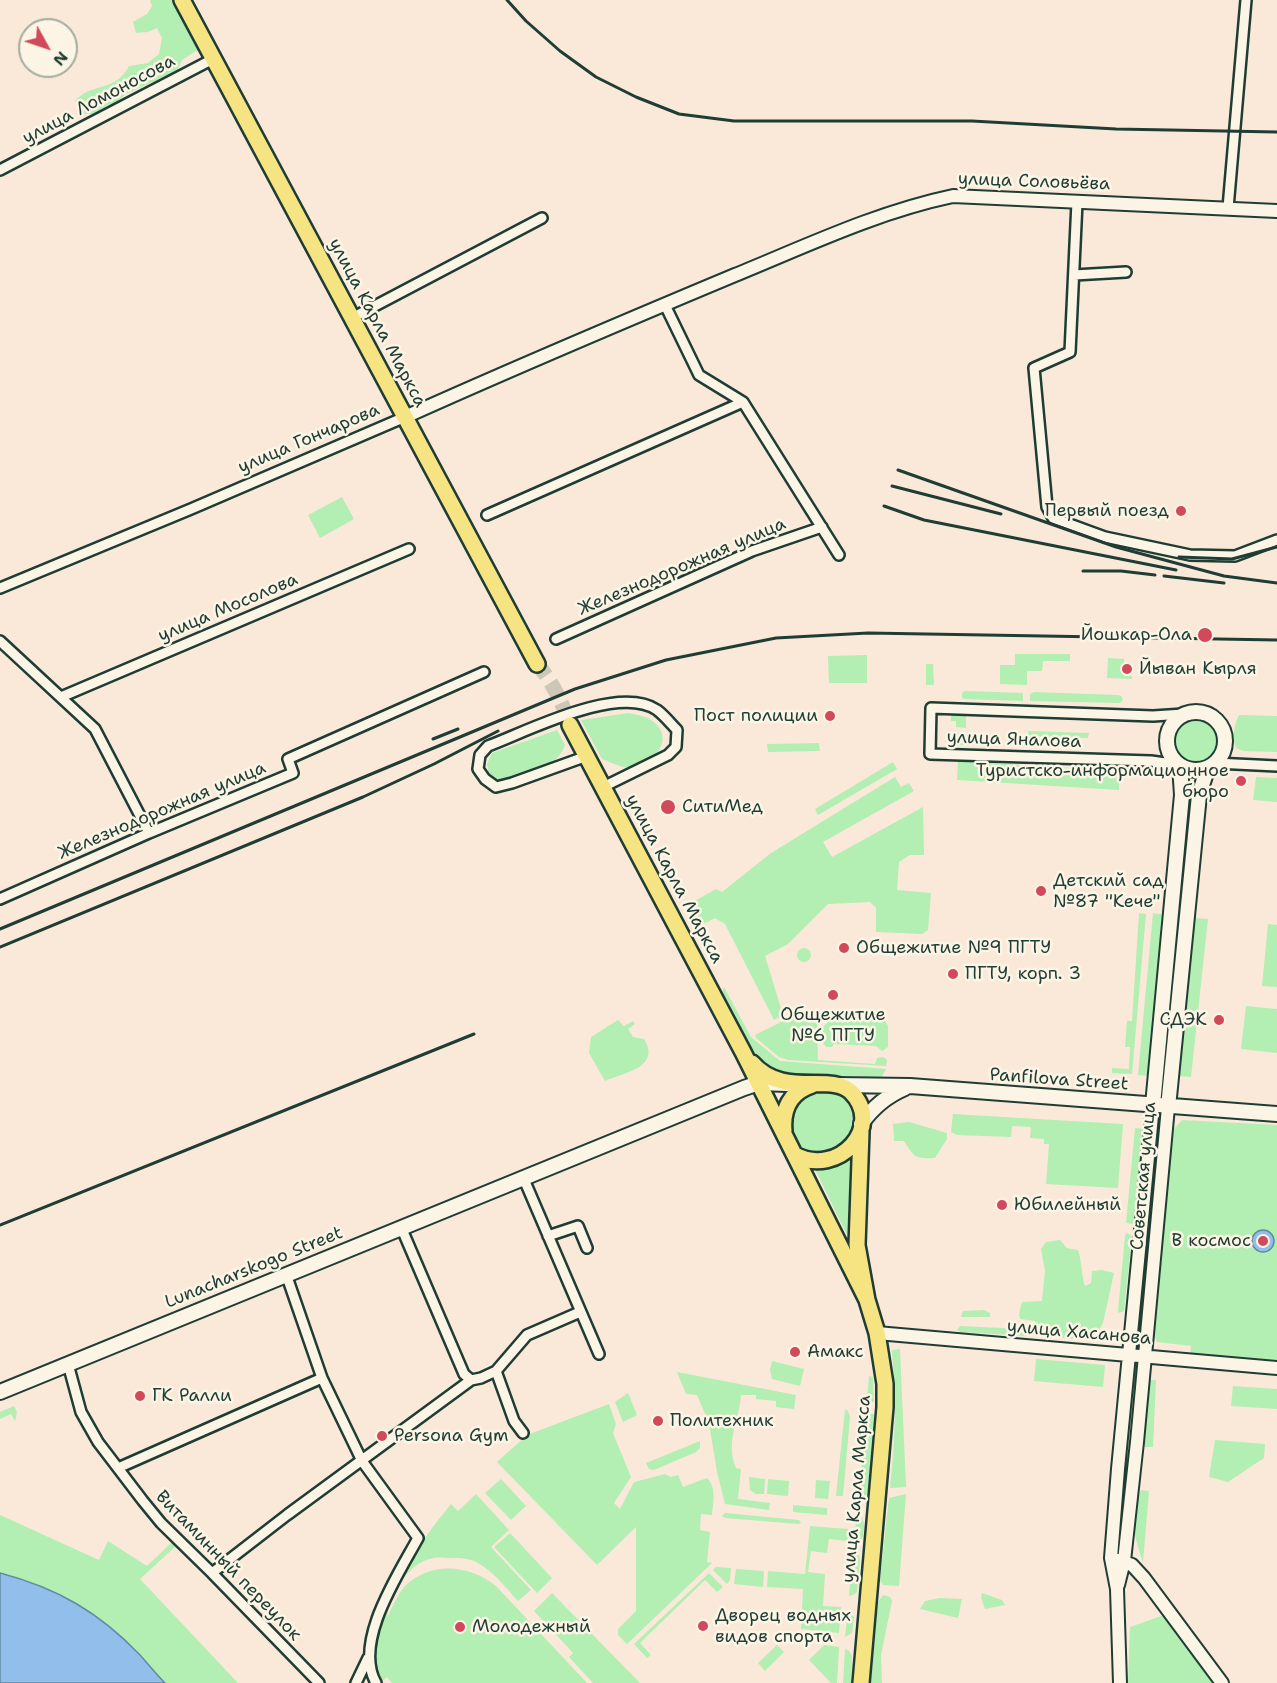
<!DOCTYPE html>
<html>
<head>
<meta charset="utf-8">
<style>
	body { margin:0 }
	#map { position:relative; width:1277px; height:1683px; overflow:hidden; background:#fae9d9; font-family:"Shantell Sans",sans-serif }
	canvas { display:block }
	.north { position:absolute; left:18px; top:18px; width:60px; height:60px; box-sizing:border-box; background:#fcf5e5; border:2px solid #a4ab9e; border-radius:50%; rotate:130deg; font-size:16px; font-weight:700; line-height:24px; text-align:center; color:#1f3d34 }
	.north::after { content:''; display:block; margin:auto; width:21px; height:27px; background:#d1495b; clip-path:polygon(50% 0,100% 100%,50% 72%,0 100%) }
</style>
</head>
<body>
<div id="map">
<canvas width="1277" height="1683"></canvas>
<div class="north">N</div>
</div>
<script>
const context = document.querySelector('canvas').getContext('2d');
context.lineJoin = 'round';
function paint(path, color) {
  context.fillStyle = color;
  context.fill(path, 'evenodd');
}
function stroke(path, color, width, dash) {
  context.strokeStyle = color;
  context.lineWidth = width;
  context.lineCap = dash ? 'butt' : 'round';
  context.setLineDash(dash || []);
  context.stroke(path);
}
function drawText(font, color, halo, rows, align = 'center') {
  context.font = font + ' "Shantell Sans",sans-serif';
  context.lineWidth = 5;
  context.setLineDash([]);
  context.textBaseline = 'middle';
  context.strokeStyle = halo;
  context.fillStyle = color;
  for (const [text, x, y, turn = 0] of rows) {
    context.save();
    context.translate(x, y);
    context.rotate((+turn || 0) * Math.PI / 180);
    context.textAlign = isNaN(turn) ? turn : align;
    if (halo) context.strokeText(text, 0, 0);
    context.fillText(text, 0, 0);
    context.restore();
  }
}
paint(new Path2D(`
	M150,0H173L204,54L196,51L182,60L176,74H170L126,94L117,102L106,106L95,114H81L75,101C91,82 115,93 129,66L148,63L159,54L162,38L157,28L148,32L136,33L133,22L147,14L152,6Z
	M342,497L354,519L320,538L308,515Z
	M1015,654H1070V661H1043L1042,671H1027V685L1000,684V665H1015Z
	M867,655V683H829L828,656Z
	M1108,658L1124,659V676H1132V679L1107,678Z
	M926,664H933L934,685H926Z
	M965,691L1023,693V701L965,699L962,698V693Z
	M1034,692L1118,695L1121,696L1123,700L1120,703L1030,701V694Z
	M629,713C637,715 648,716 655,723C677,743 647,769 625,767C617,766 609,761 602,759L581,720Z
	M951,715L966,716V728L956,727V721H951Z
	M1239,715L1277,716V752L1243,751L1236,748C1232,738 1234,724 1239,715Z
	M1175 741a21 21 0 1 1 42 0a21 21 0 1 1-42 0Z
	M557,730L565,745C557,769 526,773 505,781H499L489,775L487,764L492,753Z
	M1028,731L1089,733L1088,738L1028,736Z
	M956,733H965V745H950V739L955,738Z
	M819,743L820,751L768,752L767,744Z
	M958,761L1120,771L1119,790L957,780Z
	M893,762L897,769L818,815L815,809Z
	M895,777L901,787L909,783L914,791L823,842L832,857L923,807L924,855H910L899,862L897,890L931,893L928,930L922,934L876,932V908L870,902L828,904L788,944L765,956L783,1015L774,1020L725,924L715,918L697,927L687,911L695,906L693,902L716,889L722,892L771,853Z
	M1256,777L1277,778V802L1253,800Z
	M1187,808H1191L1164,1075H1161Z
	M1139,913L1146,914L1132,1074L1112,1073V1068L1129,1069L1130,1047H1125L1127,1021H1132Z
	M1153,913L1166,915L1151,1076L1138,1075Z
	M1194,918L1208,919L1191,1077L1177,1076Z
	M1268,924L1277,925V987L1262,986Z
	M797 955a7 7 0 1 1 14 0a7 7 0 1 1-14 0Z
	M724,987L751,1037L780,1061L886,1069L881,1078L776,1072L768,1069L759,1061L722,992Z
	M1246,1006L1277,1009V1053L1241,1049Z
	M787,1019L817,1022L818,1060L875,1064L877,1058L883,1057L887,1060L886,1066L788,1060L779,1057L756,1038L755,1035Z
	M618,1020L624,1026L633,1021L635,1024L628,1029L633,1037L644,1039C661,1067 626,1072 605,1081L589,1053L591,1037Z
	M829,1021H885L888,1026V1047L882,1051L876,1046L834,1044L832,1047H826L823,1043V1027Z
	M789 1121a32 32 0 1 1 64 0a32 32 0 1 1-64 0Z
	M953,1114L1123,1124L1118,1188L1046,1184L1049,1144H1044V1139L1030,1138L1031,1127L1012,1126L1011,1137L957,1135L951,1132Z
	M1182,1120L1277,1125V1363L1190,1355L1191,1346L1157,1342L1153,1333L1172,1131Z
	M909,1122L947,1133V1139L935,1158C915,1159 914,1157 904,1141H894L893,1124Z
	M1135,1128L1144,1129L1135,1224L1126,1223Z
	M852,1157L847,1235L814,1167C830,1169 839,1166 852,1157Z
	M1127,1233L1132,1236L1124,1311L1119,1313L1118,1311L1125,1236Z
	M1060,1240L1067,1248L1078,1250C1082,1262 1081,1274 1085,1286L1091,1283L1092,1271L1102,1270L1114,1273L1103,1323L1094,1340L1039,1336L1035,1329V1321L1020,1319L1019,1314L1022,1302L1042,1301L1045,1271L1041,1249L1046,1242Z
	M984,1310L990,1313V1317H961L963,1311Z
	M960,1326L1023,1329L1029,1330L1027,1336L960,1332L957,1330Z
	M900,1349L906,1487L890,1488C895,1440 897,1403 892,1354V1350Z
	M1036,1359L1105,1365L1103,1387L1034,1381Z
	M772,1361L804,1369L800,1386L772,1379L770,1370Z
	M677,1372L796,1395L794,1409L776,1407V1401L756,1399V1395H741C739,1421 725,1442 736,1468L741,1469L738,1499L770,1503L769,1510L725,1504L717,1472L709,1423L697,1395L686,1394Z
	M869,1376L873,1377L874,1402L867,1401Z
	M1150,1380H1156L1153,1447H1144L1140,1441L1145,1391Z
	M1233,1386L1277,1389V1409L1231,1406Z
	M628,1393L637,1415L623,1422L615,1402Z
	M609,1404L616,1424L613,1433L631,1477L614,1503L620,1509L634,1482L665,1474L671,1477L678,1475L683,1487L707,1478C717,1488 713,1502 712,1515L701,1514L700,1530L710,1532L707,1562L712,1563L627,1644L618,1635V1629L636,1611V1527L597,1565L497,1462L527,1435Z
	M14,1406L17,1412L15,1421L11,1414L0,1419V1412Z
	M845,1409L848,1411L850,1417L843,1496H836Z
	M867,1414H874L868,1491L865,1498L858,1501Z
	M1215,1440L1265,1444L1264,1458L1228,1482L1209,1477Z
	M700,1441V1448L696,1452L654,1470L649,1469L646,1463Z
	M749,1477L765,1479L764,1494H756L750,1490Z
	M501,1479L526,1506L511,1520L485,1493Z
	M768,1479L789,1481L788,1496L767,1494Z
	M816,1480L830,1481L828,1499L815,1498Z
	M1141,1490L1149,1491L1143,1562C1133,1533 1130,1519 1141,1490Z
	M476,1494L509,1530L491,1547L531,1590L518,1601C506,1588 494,1572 478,1563C469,1558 461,1558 451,1558C446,1558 438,1557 433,1558C408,1563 389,1594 387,1617C393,1607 397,1594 406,1585C433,1561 469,1565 496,1586L587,1683H392L387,1677L379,1683C377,1675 371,1664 372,1656C373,1647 377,1638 380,1629C394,1581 420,1542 451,1504L458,1511Z
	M906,1494L899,1586L883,1585L880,1580L889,1498Z
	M793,1505L827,1508V1515L793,1512Z
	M725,1513L799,1520L801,1523L798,1524L725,1518L722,1516Z
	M856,1514C867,1518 864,1528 863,1537L856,1543H855Z
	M0,1515L99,1560L108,1541L147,1566L173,1541L177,1545L140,1579L238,1683H165C156,1674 148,1664 140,1655C99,1612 57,1588 0,1573Z
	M810,1526L848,1529V1541L829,1539L827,1553L811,1551L808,1572L825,1574L823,1606L841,1607L839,1633L801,1629L803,1589L767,1587L768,1571L805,1574Z
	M510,1533L552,1578L537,1593L494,1547Z
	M853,1553L859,1555L860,1560L857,1592L853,1595L849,1596Z
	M716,1567L731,1568L730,1580L727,1584L713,1570Z
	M736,1569L764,1571L763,1587L734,1584Z
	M709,1573L723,1587L717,1592L705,1580L640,1643L651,1655L647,1658L634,1644Z
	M552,1593L640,1683H593L569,1657L573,1653L534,1611Z
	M982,1593L1002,1600L1005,1605L985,1609L981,1597Z
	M883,1595L890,1597L892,1601L881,1655L882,1683H871L878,1602Z
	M940,1598L962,1599L958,1618L920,1609L925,1601Z
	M848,1611L854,1617L852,1633L845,1637Z
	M1164,1615L1213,1683H1128L1130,1627Z
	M777,1645L784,1652L765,1671L758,1663Z
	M824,1645L839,1647L837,1683H831L809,1660Z
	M845,1649L849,1651L852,1656L851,1683H843Z`), '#b3eeb2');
const water = new Path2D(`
	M1252 1241a11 11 0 1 1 22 0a11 11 0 1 1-22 0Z
	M0,1573C57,1588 99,1612 140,1655C148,1664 156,1674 165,1683H0Z`);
paint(water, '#91beeb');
stroke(water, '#638aa2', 1.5);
stroke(new Path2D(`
	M537,664C552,681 563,704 570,725`), '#cec7b8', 15, [15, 8]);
const minor = new Path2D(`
	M0,170L213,59
	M1077,202L1070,352L1034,368L1047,507L1053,518L1105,537L1190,555L1235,556L1277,540
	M1228,208L1246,0
	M1074,275L1126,272
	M665,305L699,375L743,402L839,555
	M352,318L542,218
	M487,515L743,402
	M0,588L191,509L405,417
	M556,639L752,551L822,527
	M0,641L95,729L149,833
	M61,697L409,549
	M587,756L512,783L496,787L485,779L478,769L480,755L488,746C528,731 618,684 657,710C664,715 671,724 677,730L676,747L668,755L603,787
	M1215,763L1277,766
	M1180,765L1151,761L930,754L931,708L1153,716L1184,714
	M0,899L149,833L293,773L288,759L484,672
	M523,1177L599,1354
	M401,1227L464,1374L471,1380L481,1378L496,1371L514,1421L523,1433
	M548,1236L578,1226L587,1248
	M286,1274L322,1378L362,1461L418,1538C398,1575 353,1642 376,1683
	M68,1364L81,1412L98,1442L143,1501L161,1523L212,1573L319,1683
	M496,1371L527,1335L580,1312
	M118,1468L322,1378
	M212,1573L287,1515L471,1380
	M356,1683L368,1658`);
const tertiary = new Path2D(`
	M405,417C514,368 625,321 735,275C806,246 877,212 953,196L1277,211
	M877,1333L1277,1368
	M1118,1560L1132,1565L1144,1578L1222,1683
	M1118,1585L1124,1561L1137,1442L1168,1107
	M1120,1683L1117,1589L1111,1558L1118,1469L1153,1105`);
const secondary = new Path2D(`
	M1167 741a29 29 0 1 1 58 0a29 29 0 1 1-58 0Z
	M837,1085L910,1086L1277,1114
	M1153,1105L1182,795L1180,765
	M1168,1107L1199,795L1205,776L1210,767
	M861,1124C873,1107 886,1096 905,1088
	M0,1392L744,1088L759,1083L787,1084`);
const primary = new Path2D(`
	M182,0L537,664
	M570,725L743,1052L867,1300
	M752,1063C783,1099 831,1072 851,1092C885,1126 839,1178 795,1155
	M784,1131C782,1109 790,1092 812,1085
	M861,1132L857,1245L867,1300L877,1333L885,1384V1407L861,1683`);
stroke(minor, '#1f3d34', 14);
stroke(tertiary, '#1f3d34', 16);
stroke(secondary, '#1f3d34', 18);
stroke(primary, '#1f3d34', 20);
stroke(minor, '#fcf5e5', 9);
stroke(tertiary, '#fcf5e5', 12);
stroke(secondary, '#fcf5e5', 14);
stroke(primary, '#f6e381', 15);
stroke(new Path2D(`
	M507,0L526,21L560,51L596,77L636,97L679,114L734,121H972L1116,129L1277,132
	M898,470L1116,547L1224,576L1277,583
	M892,486L1001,514
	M884,506L924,520L1176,570
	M1179,557L1232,559L1277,547
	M1083,571H1121L1155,575
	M1164,576L1224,583
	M433,739L458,729
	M0,929L575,689L666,660L776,638L868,633L1277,640
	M0,947L363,797L434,764L498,731
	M0,1225L474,1034`), '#1f3d34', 3);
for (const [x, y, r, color] of [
	[1181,511,6,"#d1495b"],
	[1205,635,8,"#d1495b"],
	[1127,669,6,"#d1495b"],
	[830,716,6,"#d1495b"],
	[1241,781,6,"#d1495b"],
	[668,807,8,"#d1495b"],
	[1041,891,6,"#d1495b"],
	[844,948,6,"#d1495b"],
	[953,974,6,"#d1495b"],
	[833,995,6,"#d1495b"],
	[1219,1020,6,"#d1495b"],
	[1002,1205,6,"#d1495b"],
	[1263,1241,6,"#d1495b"],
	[795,1352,6,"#d1495b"],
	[140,1396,6,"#d1495b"],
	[658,1421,6,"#d1495b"],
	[382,1436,6,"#d1495b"],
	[703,1626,6,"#d1495b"],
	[460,1627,6,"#d1495b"]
]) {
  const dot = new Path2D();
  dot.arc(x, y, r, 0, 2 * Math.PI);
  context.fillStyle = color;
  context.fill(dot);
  stroke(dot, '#fcf5e5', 2);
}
drawText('18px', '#1f3d34', '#fcf5e5', [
	["улица Ломоносова",99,100,-28],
	["улица Соловьёва",1034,182,2],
	["улица Карла Маркса",377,323,62],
	["улица Гончарова",309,439,-23],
	["Железнодорожная улица",682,567,-23],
	["улица Мосолова",228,608,-23],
	["улица Яналова",1014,740,2],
	["Железнодорожная улица",162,811,-23],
	["улица Карла Маркса",674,879,62],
	["Panfilova Street",1059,1080,4],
	["Советская улица",1144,1176,-85],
	["Lunacharskogo Street",254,1268,-22],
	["улица Хасанова",1079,1333,5],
	["улица Карла Маркса",857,1489,-85],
	["Витаминный переулок",228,1566,46]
]);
drawText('18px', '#1f3d34', '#fcf5e5', [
	["Первый поезд",1169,511,"right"],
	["Йошкар-Ола",1192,635,"right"],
	["Йыван Кырля",1139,669],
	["Пост полиции",818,716,"right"],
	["Туристско-информационное",1229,771,"right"],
	["бюро",1229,792,"right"],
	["СитиМед",682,807],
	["Детский сад",1053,881],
	["№87 \"Кече\"",1053,902],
	["Общежитие №9 ПГТУ",856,948],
	["ПГТУ, корп. 3",965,974],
	["Общежитие",833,1015,"center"],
	["№6 ПГТУ",833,1036,"center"],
	["СДЭК",1207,1020,"right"],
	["Юбилейный",1014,1205],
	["В космос",1251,1241,"right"],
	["Амакс",807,1352],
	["ГК Ралли",152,1396],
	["Политехник",670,1421],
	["Persona Gym",394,1436],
	["Дворец водных",715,1616],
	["видов спорта",715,1637],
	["Молодежный",472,1627]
], 'left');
</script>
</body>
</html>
